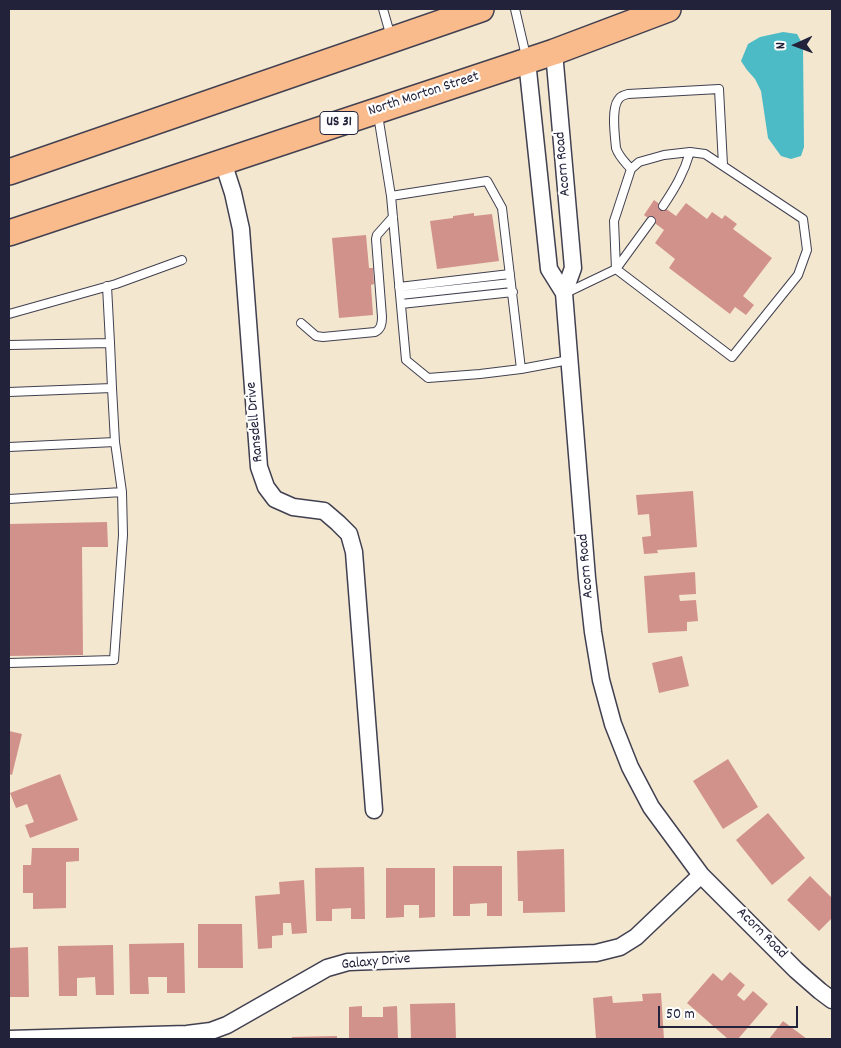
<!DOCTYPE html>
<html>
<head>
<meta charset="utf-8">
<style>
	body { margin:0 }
	#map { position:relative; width:841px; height:1048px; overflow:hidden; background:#f3e7cf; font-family:Dekko,sans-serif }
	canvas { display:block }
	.frame { position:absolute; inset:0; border:10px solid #22223b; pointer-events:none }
	.north { position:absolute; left:771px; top:20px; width:50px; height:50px; -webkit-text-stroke:4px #fff; paint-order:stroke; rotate:268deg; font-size:14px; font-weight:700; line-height:20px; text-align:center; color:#22223b }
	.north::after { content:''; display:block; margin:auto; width:18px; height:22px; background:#22223b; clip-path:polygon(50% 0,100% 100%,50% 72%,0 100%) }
	.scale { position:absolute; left:658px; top:1006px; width:140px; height:22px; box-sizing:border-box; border:2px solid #22223b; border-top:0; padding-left:6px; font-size:15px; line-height:18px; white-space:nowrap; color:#22223b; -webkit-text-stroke:4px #fff; paint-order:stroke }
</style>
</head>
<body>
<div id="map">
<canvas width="841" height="1048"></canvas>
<div class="frame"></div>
<div class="north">N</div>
<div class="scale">50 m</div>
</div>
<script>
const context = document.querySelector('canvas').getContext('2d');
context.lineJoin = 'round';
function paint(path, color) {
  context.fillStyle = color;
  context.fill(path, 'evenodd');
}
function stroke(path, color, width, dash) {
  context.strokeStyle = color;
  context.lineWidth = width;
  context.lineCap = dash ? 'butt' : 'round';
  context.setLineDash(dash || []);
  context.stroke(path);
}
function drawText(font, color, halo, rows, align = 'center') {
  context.font = font + ' Dekko,sans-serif';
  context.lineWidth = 4.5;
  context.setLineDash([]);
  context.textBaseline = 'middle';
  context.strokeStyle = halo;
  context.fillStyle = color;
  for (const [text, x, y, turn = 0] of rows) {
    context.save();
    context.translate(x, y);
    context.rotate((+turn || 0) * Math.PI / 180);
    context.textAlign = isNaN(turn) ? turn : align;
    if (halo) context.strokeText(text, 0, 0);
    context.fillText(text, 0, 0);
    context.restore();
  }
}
paint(new Path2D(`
	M783,32L797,34L803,45L804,147L801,156L791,159L781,156L768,138L761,91L755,79L747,70L741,61L748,44L760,37Z`), '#4dbbc6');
paint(new Path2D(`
	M654,200L676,216L686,203L707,219L712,212L722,219L725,215L737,224L733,229L772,258L743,296L754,305L746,315L735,307L730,314L669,268L675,259L655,243L664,230L644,215Z
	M474,213V216L492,214L499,261L437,269L430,221L453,218V216Z
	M366,235L369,268H373L374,284L371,285L373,315L339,318L332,238Z
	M693,491L697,547L657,550L658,553L644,554L642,537L651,536L649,514L638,515L636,495Z
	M107,522L108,547H82L83,655L9,656V524Z
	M695,572L696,594L679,595L680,601L696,600L698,621L687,622V631L648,633L644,576Z
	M682,656L689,686L659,693L652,663Z
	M9,731L22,734L12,775L9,774Z
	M728,759L758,807L723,829L693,781Z
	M60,774L78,820L30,838L25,825L34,822L27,804L16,808L10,793Z
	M768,813L805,858L772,885L736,840Z
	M32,848H79V861L66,862V908L33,909V893H23V865H31Z
	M564,849L565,912L523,913V901H518L517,851Z
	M453,866H502V916H487V903L470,904V916H453Z
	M364,867L365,919H351V908L332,909V921H316L315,868Z
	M386,868H435V917L419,918V905H404V917L386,918Z
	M810,876L832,898V918L819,931L787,900Z
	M304,880L307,933L292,934L291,923H283V935L272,936V948L258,949L255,896L280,894L279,882Z
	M198,924H242L243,968H198Z
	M184,943L185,993H167V977H148L149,994H130L129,944Z
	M113,945L114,995H96L95,977L77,978V996H59L58,946Z
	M28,947L29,997H10V979H9V948Z
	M730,972L745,985L737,995L744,1001L753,991L768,1004L738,1039H728L687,1003L713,973L722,981Z
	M661,993L664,1039H596L593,998L612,996L613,1003L643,1001L642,994Z
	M455,1003L456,1039H411L410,1004Z
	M362,1006V1017H383V1007L397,1006L398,1039H349V1007Z
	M783,1021L807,1039H769Z
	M337,1036V1039H292V1037Z`), '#d2928c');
const service = new Path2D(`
	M383,9L391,37
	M515,9L526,56
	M378,115L391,196L406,360L428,378L480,374L521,369L502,208L487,181L391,196
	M690,152L705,154L803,219L807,250L798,275L732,357L616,269L614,221L631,169L639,162L664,155Z
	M631,169C625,162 619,157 616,148C615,136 611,110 618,100C620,96 624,95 628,94L719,89L723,165
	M663,206C675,188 684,173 690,152
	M107,286L110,343
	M399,287L510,274
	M566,293L616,269L651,221
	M400,295L511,283
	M401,304L513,292
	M9,314L116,284L182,260
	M301,323L316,336L323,337L375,332C381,329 382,324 382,317L376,239L377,235L393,217
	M9,345L110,343L112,388L115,442L122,492L9,499
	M521,369L569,360
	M9,392L112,388
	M9,447L115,442
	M9,663L114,660L123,535L122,492`);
const minor = new Path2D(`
	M554,52L573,268L564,293L587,578L593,632L601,680L613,724L630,767L651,807L701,875L796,970L820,991L832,1000
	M527,61L549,269L564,293
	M223,162L233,193L241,229L259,467L266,487L275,499L293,507L324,511L338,523L349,534L354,552L374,810
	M9,1039L187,1034L211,1031L227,1025L327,968L348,962L596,953L620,947L636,937L701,875`);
const primary = new Path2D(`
	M9,172L481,9
	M9,233L554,52L668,9`);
stroke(service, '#414051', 10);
stroke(minor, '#414051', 19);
stroke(primary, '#414051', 28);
stroke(service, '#fff', 8);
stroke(minor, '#fff', 16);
stroke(primary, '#fabb8c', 25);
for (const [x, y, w] of [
	[339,123,38]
]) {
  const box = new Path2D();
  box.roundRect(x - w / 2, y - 11.5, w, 23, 4);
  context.fillStyle = '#fff';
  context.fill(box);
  stroke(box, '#22223b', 1);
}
drawText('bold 14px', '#22223b', null, [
	["US 31",339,123]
]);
drawText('15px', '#22223b', '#fff', [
	["North Morton Street",424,95,-18],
	["Acorn Road",564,164,-95],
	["Ransdell Drive",256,422,-95],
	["Acorn Road",587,566,-95],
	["Acorn Road",761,934,45],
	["Galaxy Drive",376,963,-5]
]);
</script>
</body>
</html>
